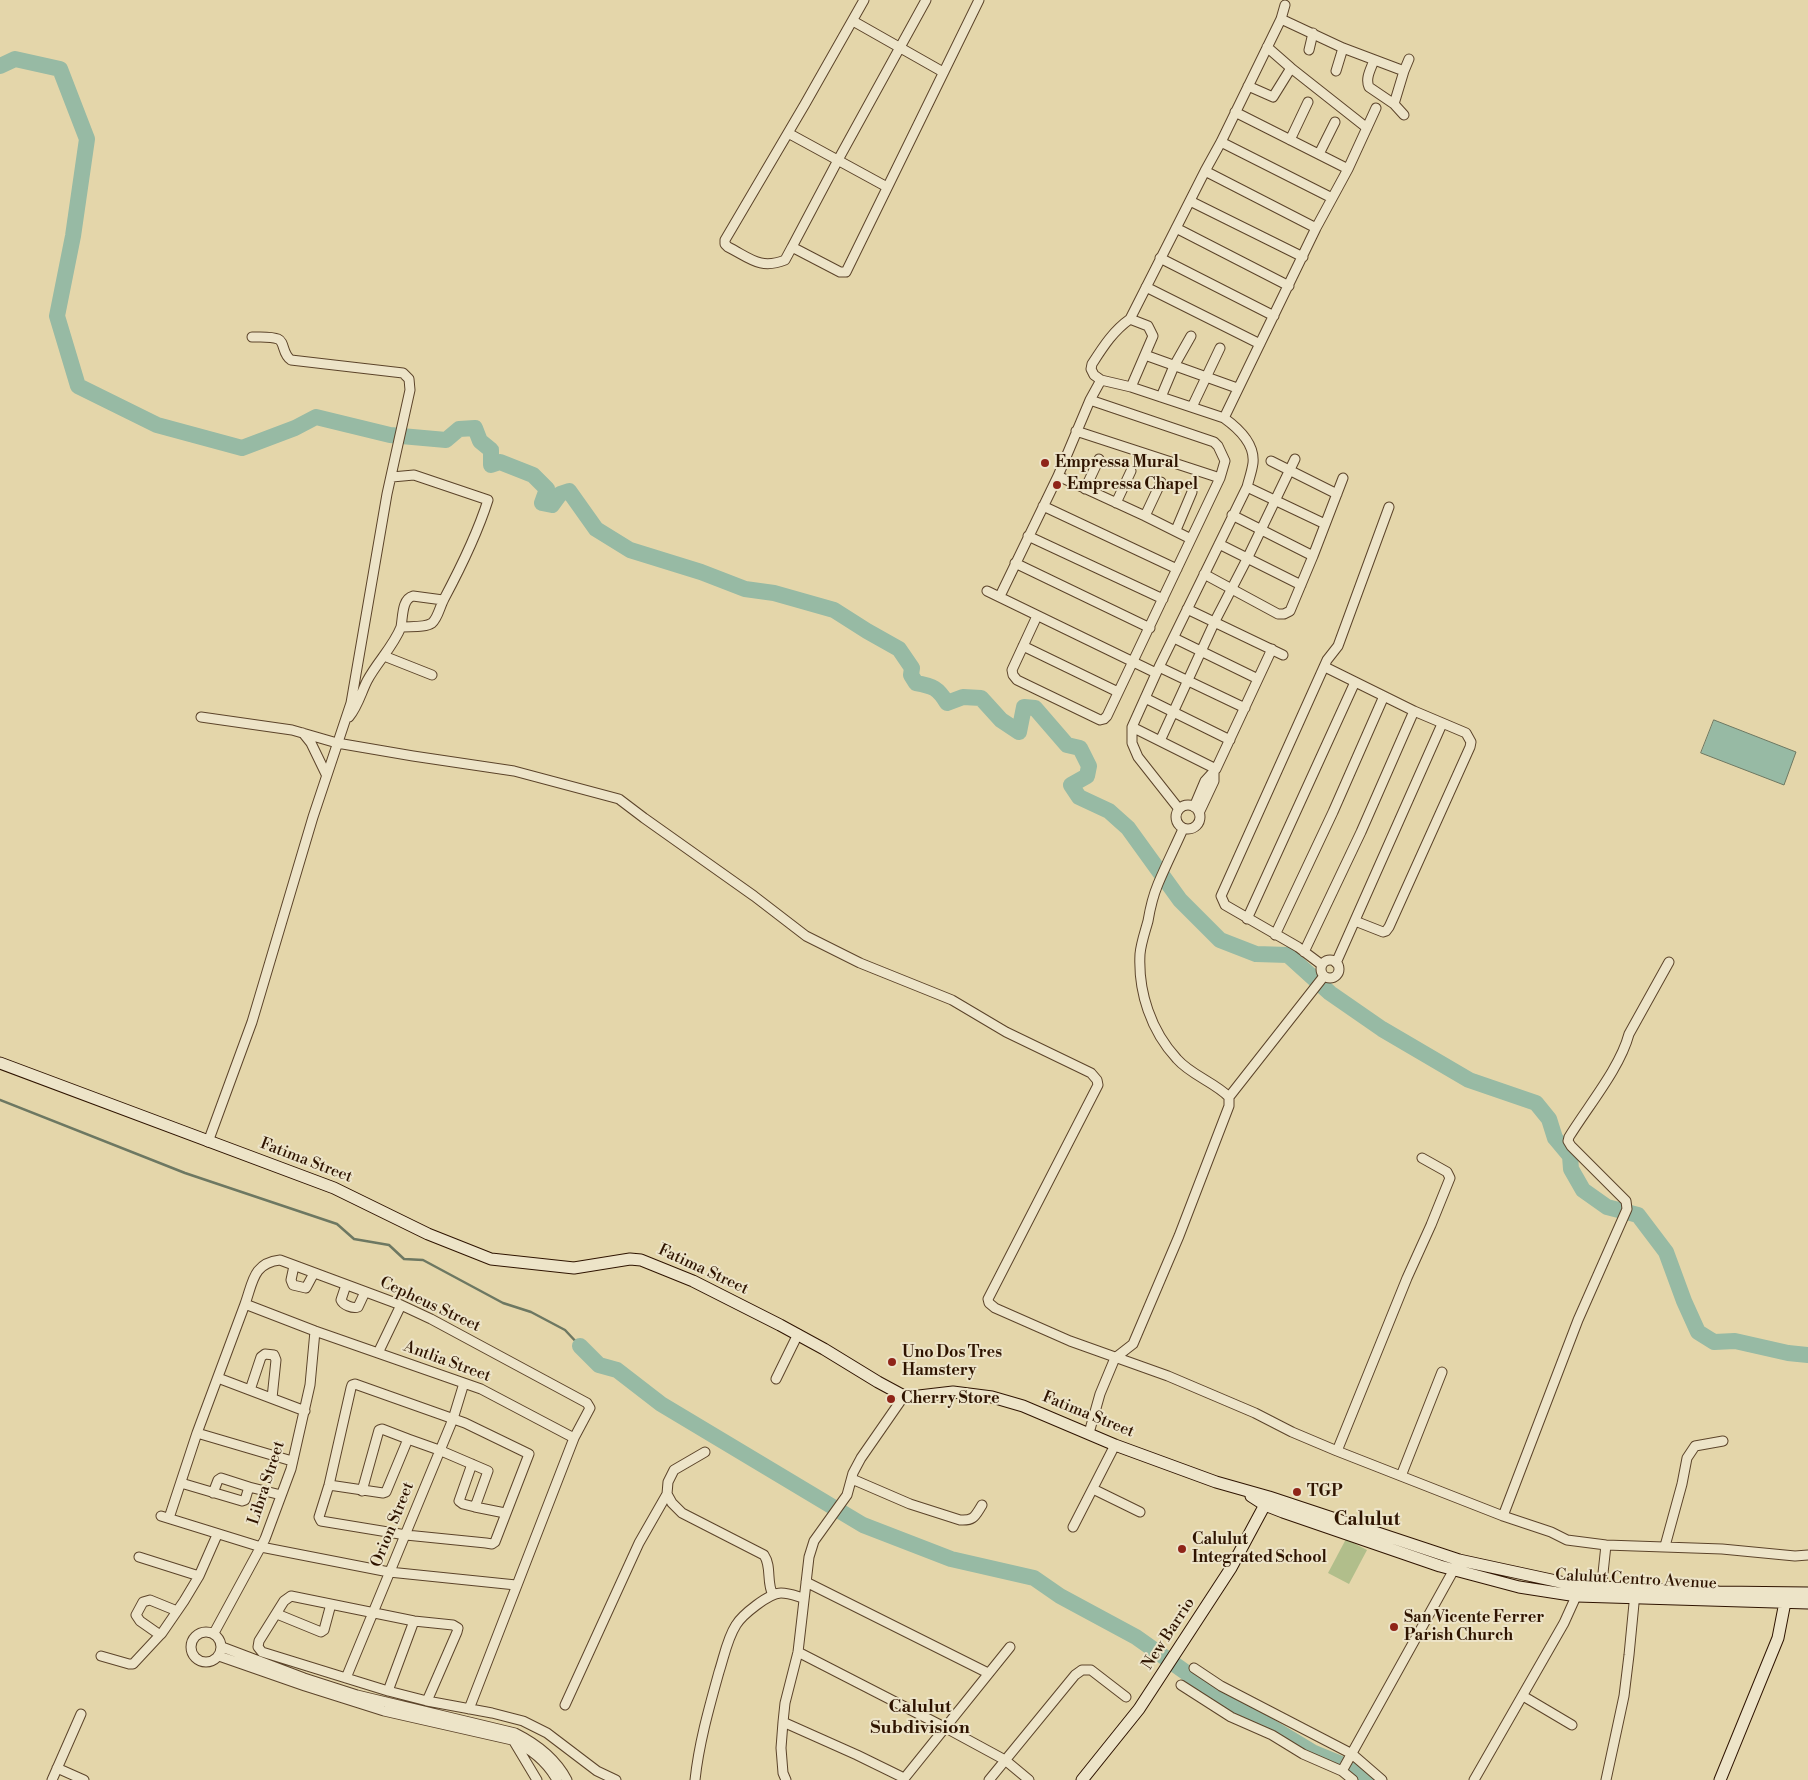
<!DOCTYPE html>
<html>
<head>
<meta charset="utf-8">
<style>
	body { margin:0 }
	canvas { display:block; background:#e4d6aa }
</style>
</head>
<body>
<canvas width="1808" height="1780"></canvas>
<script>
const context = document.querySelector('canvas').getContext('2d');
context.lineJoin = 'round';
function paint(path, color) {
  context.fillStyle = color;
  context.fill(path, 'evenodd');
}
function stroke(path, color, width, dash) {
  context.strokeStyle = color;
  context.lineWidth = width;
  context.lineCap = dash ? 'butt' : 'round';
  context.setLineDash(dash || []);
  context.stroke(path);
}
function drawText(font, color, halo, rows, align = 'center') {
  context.font = font + ' "Libre Bodoni",serif';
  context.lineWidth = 4;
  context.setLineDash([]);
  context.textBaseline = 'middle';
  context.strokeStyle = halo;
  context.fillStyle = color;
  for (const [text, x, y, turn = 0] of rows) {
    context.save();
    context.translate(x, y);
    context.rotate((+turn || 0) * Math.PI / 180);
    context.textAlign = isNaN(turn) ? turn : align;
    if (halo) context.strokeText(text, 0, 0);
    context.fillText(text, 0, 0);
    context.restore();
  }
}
paint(new Path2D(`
	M1346,1539L1367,1550L1349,1584L1328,1573Z`), '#b1be8b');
const water = new Path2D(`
	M1714,720L1796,752L1784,785L1701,753Z`);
paint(water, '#97baa4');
stroke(water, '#6d7862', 1);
stroke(new Path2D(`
	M0,1100L185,1173L337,1224L354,1239L389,1245L404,1259L423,1260L503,1303L531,1312L565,1330L580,1346`), '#6d7862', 2.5);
stroke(new Path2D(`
	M0,66L15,59L60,69L87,139L73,236L57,316L78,386L157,425L242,448L295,428L316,417L390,435L446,440L459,429L475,428L480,441L491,450V465L500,462L533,475L547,489L542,503L552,505L560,494L569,491L596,529L630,550L701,572L745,589L774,593L834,610L867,631L899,649L912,668L911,675L916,683C933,686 938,688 947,703L963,697L981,698L1001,720L1019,732L1024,707L1035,708L1067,745L1080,748L1089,766L1087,776L1071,785L1079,797L1109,811L1128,828L1180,900L1220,940L1256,954L1288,955L1330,993L1382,1029L1469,1080L1536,1103L1549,1119L1555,1138L1570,1156L1571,1169L1583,1190L1607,1207L1638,1215L1666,1252L1684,1301L1698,1332L1714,1342L1735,1341L1788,1353L1808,1355
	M580,1346L599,1365L617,1370L661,1404L863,1525L951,1559L1034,1578L1060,1596L1136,1637L1215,1693L1314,1753L1358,1771L1371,1780`), '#97baa4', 16);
const street = new Path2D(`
	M864,0L805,104L725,240V244L728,247C750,258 760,270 785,260L792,247L840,272H846L979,0
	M1281,19L1285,5
	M853,21L943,72
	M1267,47L1291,68L1367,128
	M1309,50L1313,33
	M1336,71L1343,48
	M1404,71L1409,59
	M1248,86L1273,97L1291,68
	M1394,104L1404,115
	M1235,112L1348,169
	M788,133L887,187
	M1290,140L1308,102
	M1221,142L1332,198
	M1319,154L1335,122
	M1205,171L1316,228
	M1190,201L1303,257
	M1176,228L1289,286
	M792,247L838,160L926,0
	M1160,258L1274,316
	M1146,287L1260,344
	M1130,319L1148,326L1153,336L1131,387
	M1145,355L1237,388
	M1161,397L1174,366L1191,336
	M1192,407L1220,348
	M1224,418L1316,228L1348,169L1376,108
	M1076,431L1220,478
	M1271,461L1337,494
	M1058,476L1145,516L1191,539
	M1247,487L1325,524
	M1085,489L1099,459
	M1116,503L1131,471
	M1043,506L1177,569
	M1232,515L1313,556
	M1145,516L1161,482
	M1176,530L1192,492
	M1028,536L1163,599
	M1219,544L1301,585
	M1015,563L1150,628
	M1204,574L1278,614H1284L1290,611L1313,556L1343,478
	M987,591L1156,673
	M1000,596L1058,476L1090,400L1101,380
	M1187,609L1283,655
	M1037,616L1012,670L1013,675L1017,680L1100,720L1104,719L1107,716L1220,478L1225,461L1218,446L1214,442L1090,400
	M401,627C403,616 402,599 413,596L443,600
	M1174,638L1258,679
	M1023,646L1118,692
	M384,656L432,675
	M1159,667L1245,708
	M1325,667L1414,711L1466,733L1471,742L1470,747L1389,927L1386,931L1383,932L1355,921
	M1145,698L1230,740
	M201,717L292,730L337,743L413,756L514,771L619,799L644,818L754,896L806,936L860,963L952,1000L1006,1032L1091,1073L1097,1080L1098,1085L988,1299L989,1303L995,1308L1070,1341L1168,1376L1255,1413L1292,1432L1337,1451L1503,1516L1551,1532L1567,1540L1606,1545L1722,1549L1795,1556L1808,1555
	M349,717C358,706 361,693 367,681C377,662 393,647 401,627C410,626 425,628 432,623C438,618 440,606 444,599C461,567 477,535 488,500L414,475L392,477
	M1132,727L1216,769
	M303,733L311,743L326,774
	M1160,741L1215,621L1247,559L1295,459
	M1176 817a12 12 0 1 1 24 0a12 12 0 1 1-24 0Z
	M1194,807L1205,781L1216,769L1272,649
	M1179,809L1138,757L1132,743V727L1159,667L1247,487C1249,479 1252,471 1253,463C1255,444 1238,428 1224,418L1131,387L1101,380L1094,375L1091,369L1092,364C1103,347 1113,331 1130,319L1205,171L1221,142L1281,19L1343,48L1404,71L1394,104L1369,87C1365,78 1371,69 1374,60
	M1199,813L1214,781V772
	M1247,919L1355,682
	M1275,935L1333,812L1384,696
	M1304,952L1361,832L1414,711
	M1321 969a9 9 0 1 1 18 0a9 9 0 1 1-18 0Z
	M1336,963L1442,724
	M1322,965L1298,947L1225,905L1221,896L1327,660L1338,646L1389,507
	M1229,1097L1324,976
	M208,1142L252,1022L313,817L351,703L387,494L410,390L409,379L403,373L291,360C282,354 285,342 278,339C271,336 259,337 252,337
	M294,1266L291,1280L293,1285L306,1288L314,1273
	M346,1285L341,1300C343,1305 353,1309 358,1307L365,1292
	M245,1304C253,1282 253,1263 280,1260L401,1305L431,1319L587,1403L590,1408L574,1438
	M378,1353L401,1305
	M218,1378L305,1411
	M776,1379L798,1334
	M355,1384L465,1423L529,1454L495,1542L492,1544L486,1543L406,1535L321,1521L319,1517L329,1485L351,1388L352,1385Z
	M250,1390L261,1357L265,1354L274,1355L276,1360L272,1398
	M197,1433L292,1461
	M1089,1433L1100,1394L1115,1358L1133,1344L1179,1236L1229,1106V1097C1214,1082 1191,1075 1177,1059C1151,1031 1138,992 1140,954C1141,943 1145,932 1148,921C1150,909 1153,896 1158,884C1166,865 1175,847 1183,829
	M1337,1451L1407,1278L1431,1225L1450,1178L1447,1172L1422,1158
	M472,1464L459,1501L463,1504L475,1507
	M1401,1476L1442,1372
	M852,1479L910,1504L960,1520C974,1521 975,1516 982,1505
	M181,1483L242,1501L245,1500L249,1487L281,1495
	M329,1485L383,1493L386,1492L408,1439L439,1450L488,1471L475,1507L505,1513
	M1093,1489L1140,1512
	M362,1491L379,1430L382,1429L408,1439
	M213,1493L218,1480L221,1478L249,1487
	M667,1494L672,1503L682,1513L764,1555C772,1567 766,1582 773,1595
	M161,1516L261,1547L389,1572L516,1585
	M1503,1516L1578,1320L1627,1209L1626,1201L1571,1146L1568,1141L1569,1137C1588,1106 1620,1068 1629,1034L1669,962
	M169,1518L197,1433L245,1304L315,1331L481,1389L574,1438L469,1709
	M1073,1527L1115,1445
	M1665,1546L1682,1484L1687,1458L1695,1446L1723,1441
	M139,1557L199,1576
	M806,1582L988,1673
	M1601,1592L1606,1545
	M177,1611L150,1600L143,1602L136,1615L140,1621L160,1635L162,1633L184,1601L199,1576L217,1535
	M277,1614L321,1632L324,1630L331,1604
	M191 1647a15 15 0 1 1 30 0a15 15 0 1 1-30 0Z
	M214,1633L265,1539L291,1469L310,1385L315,1331
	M222,1647L304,1678L357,1695L515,1733C535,1743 556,1759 567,1780
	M798,1652L946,1728L1005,1760L1029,1780
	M101,1656L129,1664H133L160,1635
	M219,1656L305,1686L384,1711L512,1740C531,1749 547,1762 557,1780
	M1194,1668L1221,1686L1352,1754L1382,1780
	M346,1678L453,1419L464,1383
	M1181,1685L1231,1717L1272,1735L1303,1754L1342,1771L1353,1780
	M388,1691L414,1621
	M1523,1696L1572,1725
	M427,1701L457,1632L458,1628L453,1625L414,1621L291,1596L284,1601L259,1641L258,1647L262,1652L388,1691L427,1701L492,1713L523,1721L547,1733L597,1771L616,1780
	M565,1705L639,1543L667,1494L668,1482L674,1470L705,1452
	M783,1722L857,1755L904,1778
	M513,1740L537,1780
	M57,1768L84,1780
	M1342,1771L1457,1564
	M52,1780L81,1714
	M695,1780C699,1743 709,1708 719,1672C724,1657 727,1639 736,1625C742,1615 769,1593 781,1593C789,1593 796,1596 803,1598
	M786,1780L783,1773L781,1748L783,1722L785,1703L798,1652L809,1557L814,1541L847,1495L853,1473L861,1458L904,1396
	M903,1780L1010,1647
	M989,1780L1075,1675L1082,1670H1091L1126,1697
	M1474,1780L1564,1623L1578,1592
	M1606,1780L1624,1696L1629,1655L1635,1593`);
const secondary = new Path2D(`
	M0,1063L334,1188L428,1234L491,1259L574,1268L630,1259L641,1260L693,1281L780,1325L824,1349L878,1382L904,1396H919L953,1392L992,1397L1023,1406L1115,1445L1216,1482L1269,1497L1459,1560L1579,1586L1719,1592L1808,1593
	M1251,1496L1265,1505L1283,1512L1440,1566L1519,1587L1577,1596L1808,1603
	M1082,1780L1139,1709L1231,1568L1268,1499
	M1720,1780L1778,1638L1786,1597`);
stroke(street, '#5c442a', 11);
stroke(secondary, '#2f1400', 13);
stroke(street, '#ede4c8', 9);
stroke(secondary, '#ede4c8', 11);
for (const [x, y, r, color] of [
	[1045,463,5,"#8f2418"],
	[1057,485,5,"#8f2418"],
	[892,1362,5,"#8f2418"],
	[891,1399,5,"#8f2418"],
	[1297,1492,5,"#8f2418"],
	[1182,1549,5,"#8f2418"],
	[1394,1627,5,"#8f2418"]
]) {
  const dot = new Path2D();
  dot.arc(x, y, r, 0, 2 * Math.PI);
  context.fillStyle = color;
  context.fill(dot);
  stroke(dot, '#ede4c8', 2);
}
drawText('bold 16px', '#2f1400', '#ede4c8', [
	["Empressa Mural",1055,463],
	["Empressa Chapel",1067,485],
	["Uno Dos Tres",902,1353],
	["Hamstery",902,1371],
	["Cherry Store",901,1399],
	["TGP",1307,1492],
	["Calulut",1192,1540],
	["Integrated School",1192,1558],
	["San Vicente Ferrer",1404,1618],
	["Parish Church",1404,1636]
], 'left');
drawText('16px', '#2f1400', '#ede4c8', [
	["Fatima Street",306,1161,21],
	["Fatima Street",703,1270,25],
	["Cepheus Street",430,1305,25],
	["Antlia Street",447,1362,20],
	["Fatima Street",1088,1415,22],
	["Libra Street",267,1483,-72],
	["Orion Street",393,1525,-68],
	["Calulut Centro Avenue",1636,1580,3],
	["New Barrio",1169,1634,-57]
]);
drawText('bold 18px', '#2f1400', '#ede4c8', [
	["Calulut",920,1708],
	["Subdivision",920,1729]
]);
drawText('bold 19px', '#2f1400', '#ede4c8', [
	["Calulut",1367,1520]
]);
</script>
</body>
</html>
